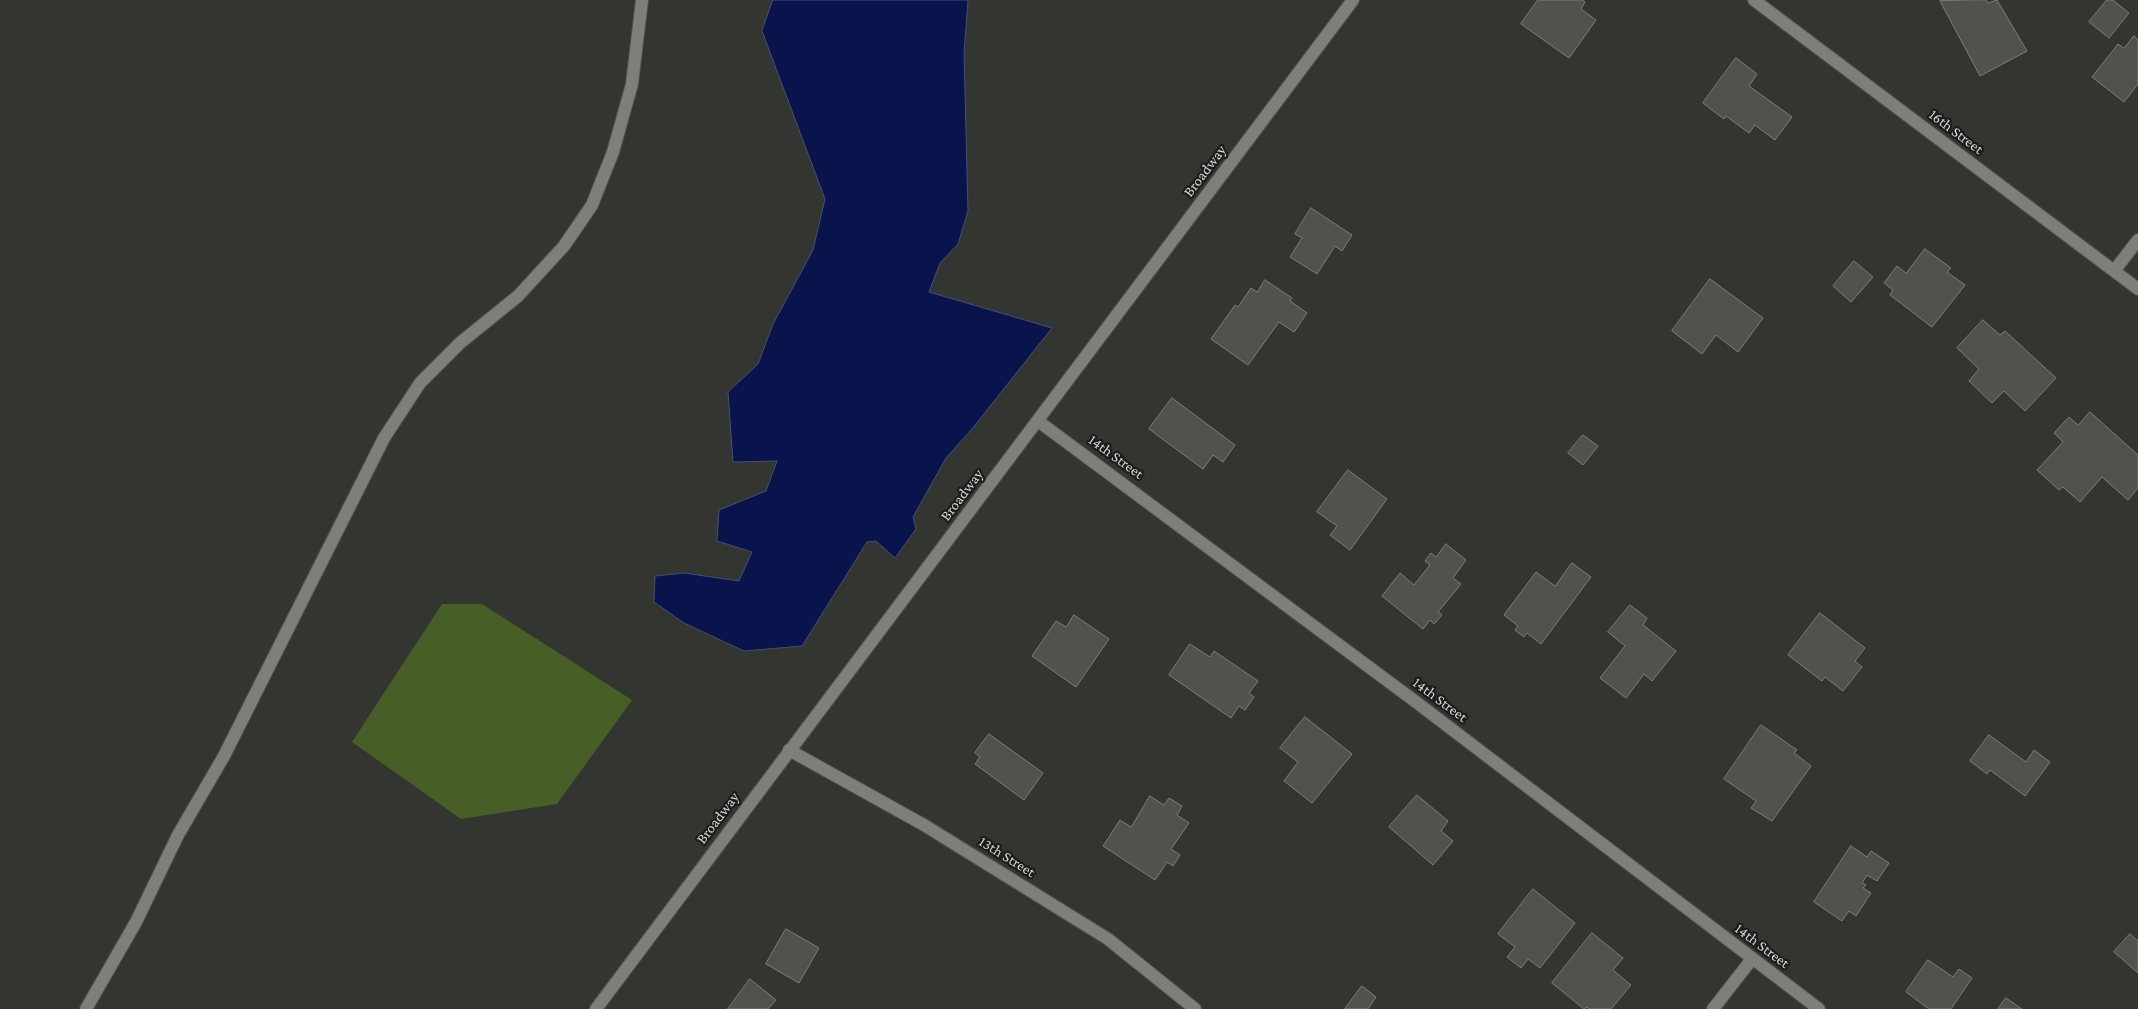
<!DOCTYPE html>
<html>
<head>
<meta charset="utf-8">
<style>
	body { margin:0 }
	canvas { display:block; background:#333630 }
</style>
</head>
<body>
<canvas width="2138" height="1009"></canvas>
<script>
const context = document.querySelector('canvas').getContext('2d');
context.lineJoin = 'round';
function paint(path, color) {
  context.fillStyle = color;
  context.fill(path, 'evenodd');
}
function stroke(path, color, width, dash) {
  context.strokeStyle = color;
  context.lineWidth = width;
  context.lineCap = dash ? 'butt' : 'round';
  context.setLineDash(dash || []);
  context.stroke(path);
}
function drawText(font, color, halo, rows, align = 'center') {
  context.font = font + ' "Crimson Pro",serif';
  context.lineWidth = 4.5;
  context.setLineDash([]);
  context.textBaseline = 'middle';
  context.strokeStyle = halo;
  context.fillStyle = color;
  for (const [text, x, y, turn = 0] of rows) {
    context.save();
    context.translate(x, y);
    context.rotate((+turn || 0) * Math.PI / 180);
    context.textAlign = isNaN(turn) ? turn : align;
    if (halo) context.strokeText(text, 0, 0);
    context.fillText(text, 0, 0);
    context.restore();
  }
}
paint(new Path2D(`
	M442,604H482L632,700L557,804L461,819L352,742Z`), '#475e26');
const water = new Path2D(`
	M773,0H968L964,53L968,211L958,244L940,263L929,292L1052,328L972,429L946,458L913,517L916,529L895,558L876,541L867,542L802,646L744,651L684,623L654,602L655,576L684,573L739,581L752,552L717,541L719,510L766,491L777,461L733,462L728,392L758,364L773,324L813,250L825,199L762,31Z`);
paint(water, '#08144b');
stroke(water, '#464e74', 1);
const building = new Path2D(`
	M1538,0H1582L1585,2L1581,9L1596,20L1569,58L1521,24Z
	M1986,0L1988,3L1997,0L2027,51L1980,76L1940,1Z
	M2107,0H2113L2129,13L2109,38L2089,22Z
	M2134,36L2138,40V84L2124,102L2092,77L2118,44L2124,48Z
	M1736,58L1757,74L1749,86L1792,117L1775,140L1755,125L1749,133L1726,116L1724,119L1703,103Z
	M1311,208L1352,235L1342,251L1335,246L1317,274L1290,257L1302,238L1295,234Z
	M1925,249L1951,268L1947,272L1965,285L1932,327L1890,295L1893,290L1884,283L1897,266L1906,273Z
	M1854,261L1873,277L1851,302L1833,286Z
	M1710,279L1763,318L1738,352L1716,335L1702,354L1672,331Z
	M1265,280L1292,298L1290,301L1307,313L1294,332L1279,322L1248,365L1211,339L1235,305L1238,307L1251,288L1257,292Z
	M1983,320L2000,335L2005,331L2056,378L2025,411L2004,391L1992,403L1969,381L1979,369L1957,348Z
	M1172,398L1235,445L1223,462L1213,455L1203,469L1149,429Z
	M2090,412L2138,455V488L2128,500L2102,477L2080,502L2063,487L2059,490L2037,470L2063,442L2054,433L2069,417L2078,425Z
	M1583,435L1598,446L1583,465L1568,453Z
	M1348,470L1387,499L1350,550L1330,535L1337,526L1317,512Z
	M1446,544L1466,560L1453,578L1461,584L1438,612L1442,615L1434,624L1430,620L1423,629L1382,596L1400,573L1414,585L1430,565L1425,561L1431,553L1436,557Z
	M1572,563L1591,577L1541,644L1527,633L1524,637L1515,630L1518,626L1504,615L1536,572L1555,586Z
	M1630,605L1647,618L1643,625L1676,651L1652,681L1644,674L1626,698L1600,678L1625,646L1608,632Z
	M1820,613L1865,648L1855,661L1862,667L1843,691L1825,677L1822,681L1788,655Z
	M1074,615L1109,639L1076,687L1032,656L1056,621L1066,627Z
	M1190,644L1210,657L1214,651L1258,681L1249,693L1254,697L1245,710L1239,706L1231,718L1169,675Z
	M1305,717L1352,754L1312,803L1284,781L1298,762L1280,748Z
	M1761,725L1797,750L1794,753L1811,766L1772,821L1751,808L1756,801L1724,779Z
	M989,734L1043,773L1024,800L975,764L980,757L975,753Z
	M1989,735L2026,762L2034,750L2050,762L2025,796L1990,770L1987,774L1970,761Z
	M1417,795L1448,821L1441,831L1453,841L1433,865L1389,827Z
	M1150,796L1164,805L1169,798L1182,806L1177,815L1189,823L1171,849L1180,855L1173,866L1167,862L1155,880L1103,846L1120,820L1131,827Z
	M1851,846L1867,857L1871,851L1889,863L1877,881L1867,875L1862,883L1866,885L1863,888L1871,893L1856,916L1849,911L1842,921L1814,902Z
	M1533,889L1575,923L1540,968L1528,959L1521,968L1507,957L1515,947L1498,934Z
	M786,929L819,948L799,983L766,964Z
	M1592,933L1623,958L1613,970L1631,985L1611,1009H1589L1587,1007L1584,1009L1552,983Z
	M2130,934L2138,941V973L2114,952Z
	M1928,960L1953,977L1959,969L1972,978L1951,1009H1929L1906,992Z
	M750,979L776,1000L768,1009H728Z
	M1362,986L1376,997L1368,1009H1345Z
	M2006,998L2022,1009H1998Z`);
paint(building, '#50524d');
stroke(building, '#7b7e78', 1);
const service = new Path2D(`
	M86,1009L136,922L178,835L224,756L384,438L420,383L460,343L518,296L564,246L592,205L613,152L632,84L642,0`);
const minor = new Path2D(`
	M1754,0L2138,289
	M2114,271L2138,240
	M1038,421L1416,702L1819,1009
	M789,750L924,825L1108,939L1195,1009
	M1713,1009L1752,959`);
const tertiary = new Path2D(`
	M596,1009L1353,0`);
stroke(service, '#4f514c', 14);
stroke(minor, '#4f514c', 14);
stroke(tertiary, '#4f514c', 14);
stroke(service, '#7d807a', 12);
stroke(minor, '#7d807a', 12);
stroke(tertiary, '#7d807a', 12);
drawText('15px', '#d5d7d3', '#1c1d1a', [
	["16th Street",1956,132,37],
	["Broadway",1205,171,-53],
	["14th Street",1116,457,36],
	["Broadway",962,495,-53],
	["14th Street",1440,700,37],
	["Broadway",718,818,-53],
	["13th Street",1007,857,32],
	["14th Street",1762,946,37]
]);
</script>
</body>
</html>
